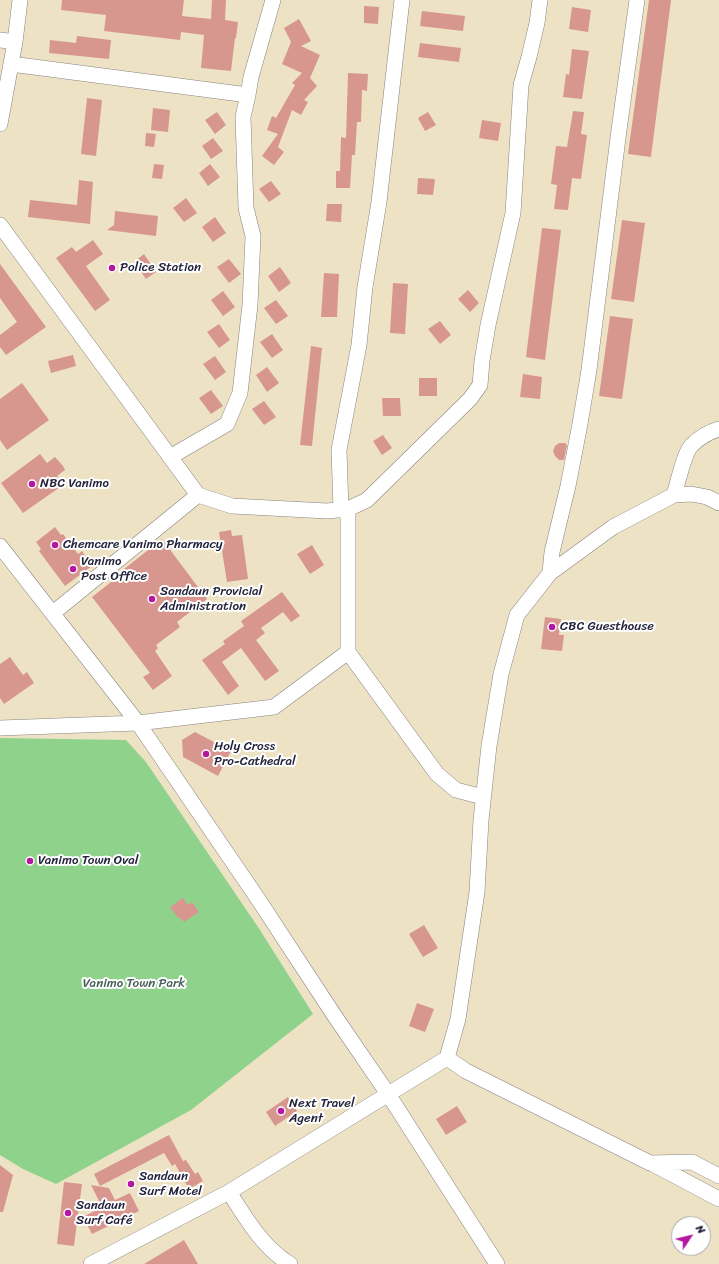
<!DOCTYPE html>
<html>
<head>
<meta charset="utf-8">
<style>
	body { margin:0 }
	#map { position:relative; width:719px; height:1264px; overflow:hidden; background:#ede3c4; font-family:Sriracha,sans-serif }
	canvas { display:block }
	.north { position:absolute; left:671px; top:1216px; width:40px; height:40px; box-sizing:border-box; background:#fff; border:1px solid #a7a7b1; border-radius:50%; rotate:55deg; font-size:11px; font-weight:700; line-height:16px; text-align:center; color:#22223b }
	.north::after { content:''; display:block; margin:auto; width:14px; height:18px; background:#b5179e; clip-path:polygon(50% 0,100% 100%,50% 72%,0 100%) }
</style>
</head>
<body>
<div id="map">
<canvas width="719" height="1264"></canvas>
<div class="north">N</div>
</div>
<script>
const context = document.querySelector('canvas').getContext('2d');
context.lineJoin = 'round';
function paint(path, color) {
  context.fillStyle = color;
  context.fill(path, 'evenodd');
}
function stroke(path, color, width, dash) {
  context.strokeStyle = color;
  context.lineWidth = width;
  context.lineCap = dash ? 'butt' : 'round';
  context.setLineDash(dash || []);
  context.stroke(path);
}
function drawText(font, color, halo, rows, align = 'center') {
  context.font = font + ' Sriracha,sans-serif';
  context.lineWidth = 4;
  context.setLineDash([]);
  context.textBaseline = 'middle';
  context.strokeStyle = halo;
  context.fillStyle = color;
  for (const [text, x, y, turn = 0] of rows) {
    context.save();
    context.translate(x, y);
    context.rotate((+turn || 0) * Math.PI / 180);
    context.textAlign = isNaN(turn) ? turn : align;
    if (halo) context.strokeText(text, 0, 0);
    context.fillText(text, 0, 0);
    context.restore();
  }
}
paint(new Path2D(`
	M0,738L126,740L146,762L260,930L313,1014L191,1110L56,1184L23,1169L0,1155Z`), '#8ed28b');
paint(new Path2D(`
	M62,0H184L182,16L211,19L212,0H226L225,20L238,22L236,38H235L231,71L201,68L204,35L181,32L180,40L104,31L106,15L61,10Z
	M649,0H671L651,157L628,154Z
	M364,6L379,7L378,24L364,23Z
	M572,7L591,10L588,32L569,29Z
	M422,11L465,16L463,31L420,26Z
	M299,19L311,41L301,46L320,55L310,78L317,86L304,100L308,102L301,115L292,110L278,147L284,152L274,165L262,156L278,134L267,130L272,116L276,118L295,85L292,83L302,73L282,64L291,42L284,28Z
	M77,36L111,40L109,59L49,53L50,40L76,43Z
	M420,43L461,48L459,62L418,57Z
	M572,49L589,51L582,99L563,97L566,74L569,75Z
	M348,73L368,74L367,91L362,90L361,122H357L355,155H352L350,188H336V171H340L341,137L346,138Z
	M87,98L102,100L96,156L81,154Z
	M153,108L170,110L168,132L151,130Z
	M573,111L584,112L581,134L587,135L581,179L572,178L568,210L554,209L557,185L551,184L556,146L567,147Z
	M217,112L226,125L215,134L205,120Z
	M428,112L436,125L425,131L418,118Z
	M482,120L501,123L498,141L479,138Z
	M146,133L156,134L154,147L145,146Z
	M213,138L223,151L211,159L202,146Z
	M154,164L164,165L162,179L152,178Z
	M210,164L220,177L208,186L199,173Z
	M418,178L435,179L433,195L417,194Z
	M79,180L93,182L90,224L28,217L30,200L77,205Z
	M271,181L281,194L269,202L259,189Z
	M186,198L197,213L184,222L173,208Z
	M327,204H342L341,222L326,221Z
	M115,211L158,216L156,236L107,230L114,225Z
	M215,217L226,233L213,242L202,227Z
	M622,220L645,223L634,302L611,299Z
	M542,228L561,230L545,360L526,357Z
	M93,240L103,254L86,266L110,300L95,311L56,258L72,247L76,252Z
	M144,254L156,272L146,279L134,262Z
	M229,259L241,274L229,283L217,267Z
	M0,264L46,327L6,355L0,347V335L17,322L0,298Z
	M280,267L291,283L279,292L268,276Z
	M324,273L339,274L337,317H321Z
	M393,283L408,284L405,334L390,333Z
	M468,290L479,303L470,312L458,299Z
	M223,291L235,307L223,316L211,300Z
	M276,300L288,316L276,324L264,308Z
	M610,316L633,319L622,399L599,396Z
	M440,321L451,335L440,344L428,329Z
	M219,324L230,340L219,348L207,332Z
	M272,334L283,350L272,358L260,342Z
	M311,346L322,348L312,446L300,445Z
	M73,355L76,366L51,373L48,361Z
	M215,356L226,372L215,380L203,364Z
	M267,367L279,383L267,392L256,375Z
	M523,374L542,377L540,399L520,397Z
	M419,378H437V396H419Z
	M22,383L49,420L7,450L0,440V399Z
	M211,390L223,406L211,414L199,398Z
	M382,398H400L401,416H383Z
	M264,401L276,417L264,425L252,409Z
	M383,435L392,448L382,455L373,441Z
	M559,443H565L567,445L564,460H559L555,456L553,451L555,446Z
	M40,454L47,463L55,457L63,466L65,470L57,476L63,485L23,513L1,483Z
	M55,527L61,535L63,534L78,554L82,551L92,566L65,586L39,551L41,549L36,542Z
	M231,530L232,536L242,535L248,579L227,582L219,532Z
	M162,539L207,599L177,622L180,627L156,645L158,648L155,651L172,676L153,690L143,677L150,673L92,597L120,575L119,573Z
	M312,545L324,565L310,574L297,554Z
	M282,592L300,616L291,622L283,612L261,628L265,633L256,640L279,671L265,681L241,648L222,662L239,686L228,695L202,660L225,644L223,641L244,626L241,621Z
	M545,617L561,619L559,635H564L562,651L541,649Z
	M10,657L23,675L27,672L34,683L4,704L0,698V664Z
	M195,732L231,751L218,776L183,757L182,740Z
	M183,898L188,905L192,902L199,912L184,922L181,918H178L170,907Z
	M424,925L438,948L423,957L409,934Z
	M417,1003L434,1009L425,1032L409,1026Z
	M288,1097L297,1111L275,1126L266,1112Z
	M457,1106L467,1122L446,1135L436,1119Z
	M169,1135L183,1161L186,1160L195,1174L198,1172L203,1181L189,1189L175,1164L172,1166L164,1153L100,1186L94,1174Z
	M0,1165L13,1175L3,1212H0Z
	M64,1182L82,1184L74,1246L57,1244Z
	M91,1185L109,1188L115,1200L130,1193L139,1211L92,1234L83,1217L102,1207Z
	M184,1240L198,1264H144Z`), '#d8978e');
const minor = new Path2D(`
	M0,40L15,42
	M11,64L248,95L251,77L273,0
	M0,124L15,42L20,0
	M0,225L198,495L232,506L327,511L348,509L367,500L470,399L480,385L482,361L488,325L513,213L521,85L529,57L537,23L540,0
	M170,457L227,424L240,393L250,305L253,236L246,208L243,117L248,95
	M674,495C678,483 684,452 692,445C700,437 709,432 719,429
	M341,510L339,450L359,345L365,287L379,202L402,0
	M0,546L138,723L258,899L334,1015L388,1094L497,1264
	M550,573L613,527L674,495L691,494L707,497L719,503
	M53,613L198,495
	M348,652L437,774L456,790L483,797
	M0,728L138,723L274,707L348,652V509
	M447,1058L466,1071L650,1163L692,1162L719,1176
	M653,1164L719,1199
	M229,1192C246,1218 262,1247 290,1264
	M91,1264L229,1192L447,1058L458,1019L477,892L481,820L489,746L501,674L517,615L550,573L552,552L568,486L580,424L589,370L619,130L637,0`);
stroke(minor, '#888280', 16);
stroke(minor, '#fff', 15);
for (const [x, y, r, color] of [
	[112,268,4,"#b5179e"],
	[32,484,4,"#b5179e"],
	[55,545,4,"#b5179e"],
	[73,569,4,"#b5179e"],
	[152,599,4,"#b5179e"],
	[552,627,4,"#b5179e"],
	[206,754,4,"#b5179e"],
	[30,861,4,"#b5179e"],
	[281,1111,4,"#b5179e"],
	[131,1184,4,"#b5179e"],
	[68,1213,4,"#b5179e"]
]) {
  const dot = new Path2D();
  dot.arc(x, y, r, 0, 2 * Math.PI);
  context.fillStyle = color;
  context.fill(dot);
  stroke(dot, '#fff', 1.5);
}
drawText('13px', '#22223b', '#fff', [
	["Police Station",120,268],
	["NBC Vanimo",40,484],
	["Chemcare Vanimo Pharmacy",63,545],
	["Vanimo",81,562],
	["Post Office",81,577],
	["Sandaun Provicial",160,592],
	["Administration",160,607],
	["CBC Guesthouse",560,627],
	["Holy Cross",214,747],
	["Pro-Cathedral",214,762],
	["Vanimo Town Oval",38,861],
	["Next Travel",289,1104],
	["Agent",289,1119],
	["Sandaun",139,1177],
	["Surf Motel",139,1192],
	["Sandaun",76,1206],
	["Surf Café",76,1221]
], 'left');
drawText('13px', '#486057', '#fff', [
	["Vanimo Town Park",134,984]
]);
</script>
</body>
</html>
